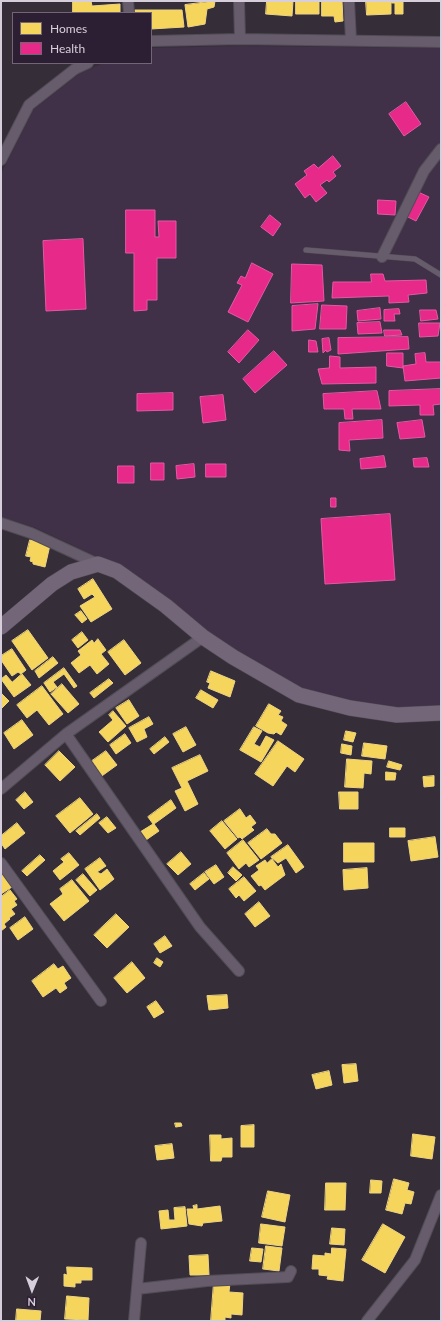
<!DOCTYPE html>
<html>
<head>
<meta charset="utf-8">
<style>
	body { margin:0 }
	#map { position:relative; width:442px; height:1322px; overflow:hidden; background:#352e39; font-family:Lato,sans-serif }
	canvas { display:block }
	.frame { position:absolute; inset:0; border:2px solid #d7cedb; pointer-events:none }
	.legend { position:absolute; left:12px; top:12px; width:140px; height:52px; box-sizing:border-box; background:#2d1f33; border:1px solid #716576; margin:0; padding:5px 7px; list-style:none; font-size:12px; color:#d7cedb }
	.legend li { display:flex; align-items:center; gap:8px; height:20px }
	.legend b { width:20px; border:1px solid #716576 }
	.north { position:absolute; left:12px; top:1270px; width:40px; height:40px; -webkit-text-stroke:3px #2d1f33; paint-order:stroke; rotate:181deg; font-size:11px; font-weight:700; line-height:16px; text-align:center; color:#d7cedb }
	.north::after { content:''; display:block; margin:auto; width:14px; height:18px; background:#d7cedb; clip-path:polygon(50% 0,100% 100%,50% 72%,0 100%) }
</style>
</head>
<body>
<div id="map">
<canvas width="442" height="1322"></canvas>
<div class="frame"></div>
<ul class="legend">
<li><b style="height:11px;background:#f6d55c"></b>Homes</li>
<li><b style="height:11px;background:#e7298a"></b>Health</li>
</ul>
<div class="north">N</div>
</div>
<script>
const context = document.querySelector('canvas').getContext('2d');
context.lineJoin = 'round';
function paint(path, color) {
  context.fillStyle = color;
  context.fill(path, 'evenodd');
}
function stroke(path, color, width, dash) {
  context.strokeStyle = color;
  context.lineWidth = width;
  context.lineCap = dash ? 'butt' : 'round';
  context.setLineDash(dash || []);
  context.stroke(path);
}
paint(new Path2D(`
	M240,46L441,48V708L398,710L351,702L301,689L236,653L119,567L34,527L1,517V174L34,109L79,74L103,63H151V48Z`), '#403048');
const homes = new Path2D(`
	M73,1H91L92,6L120,4V13H73Z
	M215,1L214,7L207,9L205,24L188,27L185,5Z
	M267,1H293L292,16L266,14Z
	M296,1H319V14H296Z
	M322,1H342L343,21L335,22L334,16H322Z
	M366,1H391V14L367,15Z
	M392,1H403V14H395V3H392Z
	M135,10H182L184,27L151,29V13H135Z
	M30,540L50,545L45,567L33,564V562L30,561L31,557L26,556Z
	M93,579L112,609L91,622L80,606L95,597L92,594L84,599L78,589Z
	M81,611L87,619L82,623L75,615Z
	M28,630L48,658L32,670L12,641Z
	M82,632L88,640L78,648L72,640Z
	M98,639L106,650L101,654L109,664L97,674L90,665L79,673L71,663L81,655L78,651L92,640L94,643Z
	M124,640L141,663L125,675L108,652Z
	M12,649L26,670L21,674L18,672L12,676L1,660V656Z
	M53,657L58,663L39,678L35,671Z
	M64,668L77,686L74,688L64,674L53,682L57,687L50,692L44,683Z
	M211,671L235,681L230,697L208,688L210,683L207,682Z
	M22,674L31,685L14,697L1,679L6,675L12,682Z
	M109,679L113,683L94,698L90,693Z
	M62,684L79,704L68,713L51,694Z
	M42,686L63,714L49,725L37,710L27,718L17,705Z
	M201,690L218,700L213,708L196,698Z
	M2,694L9,701L1,709V695Z
	M129,700L139,716L127,724L116,708Z
	M269,704L281,711L278,715L283,717L281,721L287,725L281,735L276,732L274,734L268,733L256,726Z
	M113,711L126,726L108,742L99,732L113,720L109,715Z
	M149,717L153,724L144,729L147,737L137,742L129,728Z
	M22,720L33,735L14,749L4,733Z
	M186,727L196,745L183,752L173,734Z
	M254,727L262,731L254,744L260,747L266,736L274,740L261,762L240,750Z
	M346,731L356,733L353,742L344,740Z
	M125,734L131,743L116,754L110,745Z
	M165,737L169,742L154,754L150,749Z
	M278,741L304,759L295,772L287,766L273,786L255,774Z
	M364,743L387,746L385,759L362,756Z
	M342,744L352,746L351,755L341,753Z
	M59,751L75,767L60,781L45,765Z
	M106,751L117,765L99,778L93,771L97,768L92,761Z
	M200,755L208,771L187,781L198,804L185,811L175,791L182,788L172,768Z
	M347,759L372,761L371,774L364,773L363,788L345,787Z
	M389,761L402,765L400,770L387,767Z
	M386,772L396,773L395,780H386Z
	M434,776V786L424,787L423,777Z
	M25,792L33,802L24,809L16,800Z
	M339,792H358V809H340Z
	M80,798L93,814L70,833L56,816Z
	M171,800L176,808L154,824L159,831L146,840L140,832L153,824L148,817Z
	M240,809L246,818L250,815L256,823L251,827L254,830L242,839L240,837L238,838L224,821Z
	M97,814L100,818L80,835L76,831Z
	M107,817L116,828L108,833L99,823Z
	M222,821L237,839L225,849L210,831Z
	M17,823L25,833L5,849L1,843V836Z
	M390,828H405V837H390Z
	M267,829L271,834H275L282,843L261,859L248,843Z
	M435,837L438,857L411,861L408,841Z
	M243,840L259,860L249,867L246,863L239,869L227,853Z
	M344,843H374V862H344Z
	M288,845L304,867L296,873L286,858L278,863L271,857Z
	M181,852L191,864L178,875L167,864Z
	M69,853L79,865L60,880L53,871L64,862L61,859Z
	M40,855L45,860L27,876L22,871Z
	M100,858L106,866L97,872L101,874L107,869L114,879L100,890L85,869Z
	M272,859L278,867L281,864L285,875L265,890L261,885L259,886L251,876L259,870L256,866L265,860L267,863Z
	M216,865L224,877L214,884L205,872Z
	M233,867L242,875L236,881L228,873Z
	M367,868L368,888L344,890L343,870Z
	M1,872L12,887L1,894Z
	M204,873L209,879L195,890L190,884Z
	M83,874L97,890L90,896L76,880Z
	M244,877L256,891L244,901L239,895L236,898L229,889Z
	M72,880L89,901L64,921L50,904L63,894L60,889Z
	M10,890L17,899L14,901L17,905L11,909L15,914L9,918L10,919L4,924L6,927L1,931V897Z
	M259,902L270,916L255,927L245,914Z
	M116,914L129,927L107,948L94,935Z
	M25,917L33,929L18,940L10,928Z
	M165,936L172,946L160,953L154,944Z
	M157,958L163,962L160,967L154,963Z
	M132,962L145,978L127,993L114,978Z
	M54,964L58,969L63,966L71,978L64,983L67,988L60,993L56,988L43,997L32,981Z
	M227,995L228,1008L209,1010L207,996Z
	M156,1001L164,1012L154,1018L147,1007Z
	M356,1064L358,1081L344,1083L342,1065Z
	M329,1071L332,1085L316,1089L312,1075Z
	M175,1123H181L182,1126L176,1127Z
	M254,1125V1147H241V1126Z
	M413,1134L435,1137L432,1159L411,1156Z
	M210,1135H221V1139L232,1138V1157H222L221,1161H211Z
	M172,1144L174,1158L157,1160L155,1146Z
	M394,1179L409,1183L407,1190L414,1192L411,1204L405,1203L402,1214L386,1210Z
	M371,1180L382,1181L381,1193H370Z
	M326,1183H346L345,1210H325Z
	M268,1191L290,1195L285,1222L262,1217Z
	M197,1205V1209L220,1206L222,1221L203,1223L202,1226L189,1224L187,1209H194L193,1206Z
	M185,1207L187,1226L161,1229L159,1211L168,1210L169,1220H175L174,1208Z
	M261,1224L285,1227L282,1246L259,1243Z
	M383,1224L405,1237L385,1273L362,1260Z
	M332,1228L345,1229L344,1245L330,1244Z
	M266,1246L282,1248L279,1271L263,1269Z
	M252,1248L263,1249L261,1262L250,1261Z
	M332,1248L346,1249L343,1281L327,1279L328,1276L319,1275V1269H312L313,1255L325,1256V1253L331,1254Z
	M208,1255L209,1275H190L189,1256Z
	M67,1267L92,1268V1280H81V1283H75V1287L64,1286V1274L67,1275Z
	M214,1282L230,1283L229,1292L243,1293L242,1315L231,1314V1318L225,1317V1321H211Z
	M67,1296L89,1298L88,1320L65,1319Z
	M17,1309L41,1311L40,1321H16Z`);
paint(homes, '#f6d55c');
stroke(homes, '#edd382', 1);
const health = new Path2D(`
	M406,102L421,124L404,136L389,114Z
	M333,156L341,166L333,172L336,176L329,182L327,180L320,185L327,193L316,202L310,194L305,198L295,184L307,175L304,171L314,164L318,168Z
	M416,191L429,197L416,221L404,215Z
	M378,200L396,201L395,215L378,214Z
	M126,210H155V237H159L158,221H176V258H157V300H147V310L134,311V253H126Z
	M270,215L281,224L273,236L261,227Z
	M83,239L86,309L46,311L43,241Z
	M252,263L273,274L248,322L228,312L242,285L237,283L241,276L245,278Z
	M292,264L322,265L324,301L291,303Z
	M371,274H383L385,281L426,280L427,293L408,295L409,302L389,303V296L332,298L333,282H371Z
	M318,304L315,329L292,331V306Z
	M322,305L347,306L346,329H320Z
	M380,308L381,319L358,321L357,311Z
	M399,309L400,314H394L395,321H384V310Z
	M420,310H436L438,319L421,321Z
	M380,322L382,333L358,334L357,323Z
	M419,323H440L438,336L420,337Z
	M248,330L259,340L239,363L228,352Z
	M384,330H400L402,335L385,336Z
	M408,337L409,349L338,354V338Z
	M329,338L331,350L327,352L326,350L323,353L322,339Z
	M309,340L316,341L318,352H309Z
	M274,351L287,365L255,393L243,379Z
	M387,353H403V368L387,366Z
	M425,353L426,362H441V378L405,381L403,366L416,364L415,354Z
	M330,356L340,357V368L376,367V383L322,384L318,369L329,368Z
	M441,389V404L433,405L434,415H420V405L389,406V391Z
	M377,391L381,409H352L353,419H345L344,409H324L323,394Z
	M173,393V410L137,411V394Z
	M223,395L226,420L203,423L200,397Z
	M382,420L383,438L349,440L350,451L339,450V423Z
	M422,420L425,437L400,439L397,423Z
	M384,456L386,467L361,469L360,459Z
	M427,458L429,467H414L413,459Z
	M151,463H164V480H151Z
	M194,464L195,477L177,479L176,466Z
	M206,464H226V477H206Z
	M118,466H134V483H118Z
	M331,498H336V507H331Z
	M390,514L395,580L325,584L321,519Z`);
paint(health, '#e7298a');
stroke(health, '#e25aa2', 1);
const lane = new Path2D(`
	M306,250L415,259L441,275`);
const street = new Path2D(`
	M128,1L129,13
	M239,1L240,39
	M349,1L351,40
	M151,41L240,39L441,42
	M1,160L29,105L75,69L88,63
	M382,257L424,171L441,149
	M1,523L31,533L98,564
	M66,734L200,927L239,971
	M1,789L66,734L203,637
	M1,863L101,1001
	M137,1289L207,1281L288,1277L291,1271
	M134,1321L141,1243
	M367,1321L415,1260L441,1195`);
const secondary = new Path2D(`
	M1,627L52,584L71,572L98,564L117,571L166,606L203,637L233,657L299,695L350,708L397,715L441,713`);
stroke(lane, '#514c55', 6);
stroke(street, '#514c55', 12);
stroke(secondary, '#514c55', 16);
stroke(lane, '#675c6c', 5);
stroke(street, '#675c6c', 10);
stroke(secondary, '#736679', 15);
</script>
</body>
</html>
